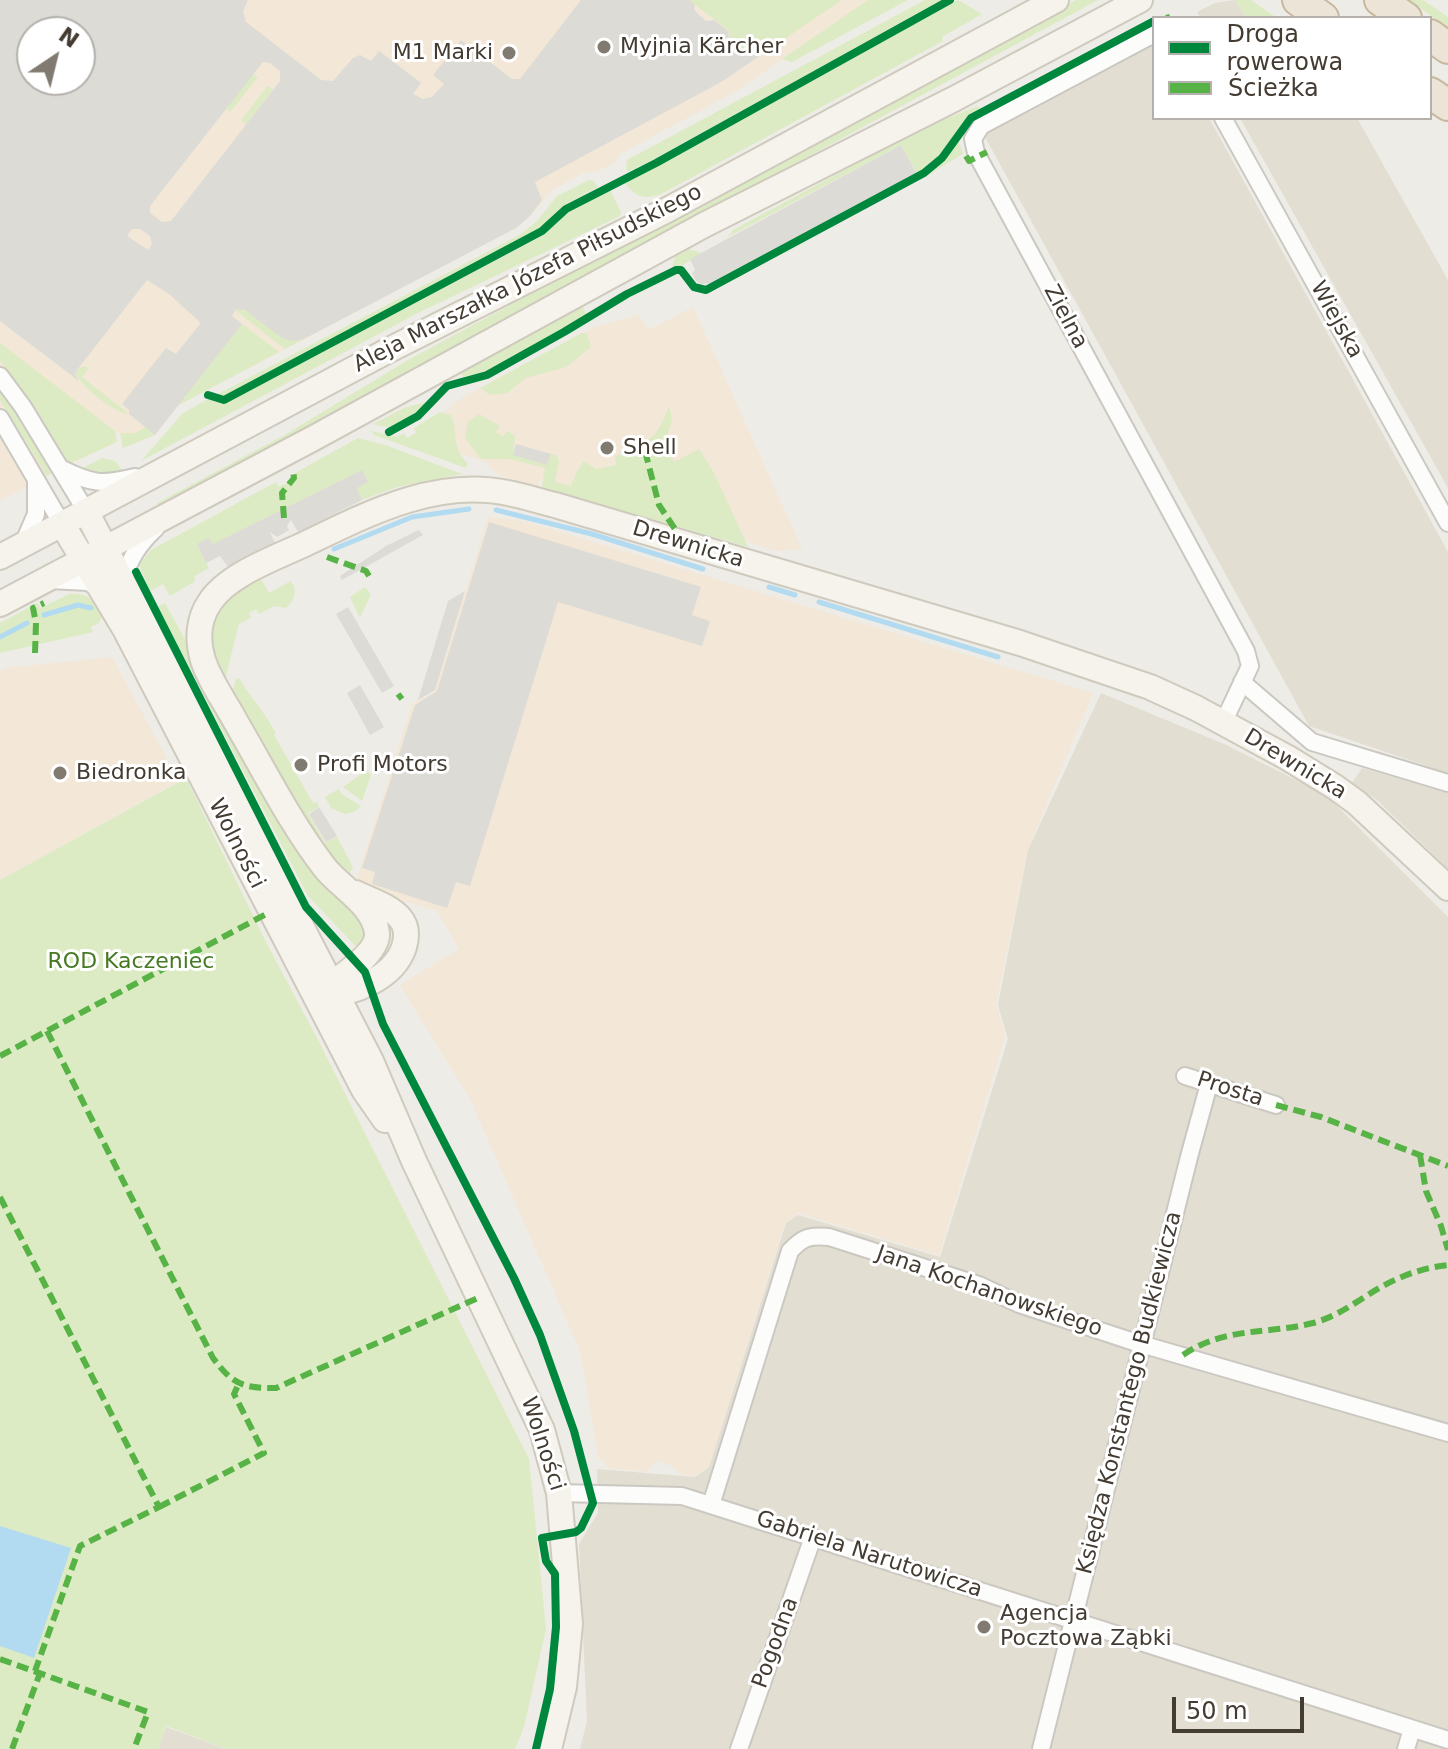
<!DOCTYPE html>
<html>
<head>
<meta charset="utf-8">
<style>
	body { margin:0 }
	#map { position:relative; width:1448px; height:1749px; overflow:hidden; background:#eeece6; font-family:"DejaVu Sans",sans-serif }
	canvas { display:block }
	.legend { position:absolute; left:1152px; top:16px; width:280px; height:104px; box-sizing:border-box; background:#fff; border:2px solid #b4b1ad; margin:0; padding:10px 14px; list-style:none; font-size:24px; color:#443c32 }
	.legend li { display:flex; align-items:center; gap:16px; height:40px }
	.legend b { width:40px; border:2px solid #b4b1ad }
	.north { position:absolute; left:16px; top:16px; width:80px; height:80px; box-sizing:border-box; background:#fff; border:2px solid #b4b1ad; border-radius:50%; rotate:35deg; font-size:22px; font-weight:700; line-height:32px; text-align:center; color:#443c32 }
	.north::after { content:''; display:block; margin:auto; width:28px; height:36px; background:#807a71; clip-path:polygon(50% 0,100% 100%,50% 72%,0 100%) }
	.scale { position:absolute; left:1172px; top:1697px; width:132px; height:36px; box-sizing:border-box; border:4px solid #443c32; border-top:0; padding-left:10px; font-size:24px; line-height:28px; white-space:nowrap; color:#443c32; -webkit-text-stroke:6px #fff; paint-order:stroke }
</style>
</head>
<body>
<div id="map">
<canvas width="1448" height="1749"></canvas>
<ul class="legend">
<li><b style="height:10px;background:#00873e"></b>Droga rowerowa</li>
<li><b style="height:10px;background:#57b346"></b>Ścieżka</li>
</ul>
<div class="north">N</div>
<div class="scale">50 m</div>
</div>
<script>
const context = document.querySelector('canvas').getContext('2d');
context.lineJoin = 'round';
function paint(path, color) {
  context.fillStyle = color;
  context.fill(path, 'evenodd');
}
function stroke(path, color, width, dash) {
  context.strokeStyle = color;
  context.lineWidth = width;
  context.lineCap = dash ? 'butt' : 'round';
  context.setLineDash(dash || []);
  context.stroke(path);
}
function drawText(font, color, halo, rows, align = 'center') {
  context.font = font + ' "DejaVu Sans",sans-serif';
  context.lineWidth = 6;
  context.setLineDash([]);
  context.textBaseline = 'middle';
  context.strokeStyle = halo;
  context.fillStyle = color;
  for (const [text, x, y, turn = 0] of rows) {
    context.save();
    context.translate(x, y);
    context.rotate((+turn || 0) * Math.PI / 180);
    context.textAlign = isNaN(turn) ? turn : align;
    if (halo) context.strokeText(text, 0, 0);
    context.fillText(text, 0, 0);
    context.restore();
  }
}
paint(new Path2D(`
	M1235,0L1247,18H1201L1197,12L1215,3Z
	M1153,45L1154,118H1209L1448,552V773L1309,726L985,137V132Z
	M1240,118H1357L1448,280V488Z
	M1101,693L1224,744L1326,795L1448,917V1749H580L587,1721L579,1544L598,1513L597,1469L695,1477L709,1467L786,1223L798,1215L940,1257L1008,1039L998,1005L1028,850Z
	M1362,768L1448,793V869L1377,800L1352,783Z
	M166,1727L226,1749H158Z`), '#e3ded2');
paint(new Path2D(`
	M0,0H868L735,92L620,154L616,162L596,172L583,173L552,190L530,216L516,228L177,406L155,435L123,448L120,434L116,432L117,442L69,464L0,501ZM32,32H80V80H32Z
	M693,307L802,549L777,551L541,478L538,486L498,475L486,462L453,451L430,429L455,402L594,327L639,315L649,330Z
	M488,517L524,521L1093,693L1028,849L996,1004L1005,1037L939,1255L798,1213L785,1223L709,1466L695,1476L679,1474L672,1466L657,1460L646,1472L609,1468L598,1457L580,1351L471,1101L400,985L459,949L437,911L391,897L357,879L412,704L435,691Z
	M112,657L179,781L0,880V671L6,668Z`), '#f3e7d7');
paint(new Path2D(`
	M689,0H842L765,52L748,54L730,40L728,30Z
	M868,0H908L792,62L782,59Z
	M925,0H943L652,160L628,172L626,168L627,160Z
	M958,0L982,14L942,37L943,41L663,193C647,200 635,198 625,183Z
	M1076,0H1098L159,507L157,503L283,436L408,360Z
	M1235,0H1251L1277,18H1247Z
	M1409,0H1423L1448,17V28Z
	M252,73L258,77L230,112L225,108Z
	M268,86L273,89L246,124L241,120Z
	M978,106L980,110C953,125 946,159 917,174L901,145L728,237L733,230L923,128Z
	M958,139L963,154L926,176L942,162Z
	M589,180L594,181L598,187L566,204L546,224L530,235L223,396L218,394L521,234L537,221L557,196Z
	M610,190L621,212L620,216L418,313L141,461L183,413L210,398L226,403L540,237L569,212Z
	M689,249L702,253L683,265L672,268L675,257Z
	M582,306L586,314C553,339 504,369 463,377L461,373L473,365Z
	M237,308C262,313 275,345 304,339L285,349L235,310Z
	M242,324L279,352L177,406Z
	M582,333L587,334L591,347L566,367L526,378L507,393L490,395L480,388Z
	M0,343L115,431L117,442L69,464L30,400L0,361Z
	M86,366L88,369L82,377L129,414C116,414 80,386 75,372L79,368Z
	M0,391L22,422L51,473L47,476L0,400Z
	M428,402L416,414L390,428L373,424L406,407Z
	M669,405L672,420L664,446L674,462L699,449L715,475L748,547L544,488L542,486L545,468L510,459H481L465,438L468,422L479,414L500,426L496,432L503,437L507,431L515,436L513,454L547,465L551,454H555L559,461L555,482L571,486L577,471L584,461L596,469L616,465L615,456L626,454V450C653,443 661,429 669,405Z
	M440,412L451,415C459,435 450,445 468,464L466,468L374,435L371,431L397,437L404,433L407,438L416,433L414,428Z
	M145,427L155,435L123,448L120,433H135Z
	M358,438L385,445L462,474L397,487L362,500L357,488L213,544H197L209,568L195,576L194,582L170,596L163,584L150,591L139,565L151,550L276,482L279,487L297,478L295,473Z
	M102,458L115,461L122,470L110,476L77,471Z
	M260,577L269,593L291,581C298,591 295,599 286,608L274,606L259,614L256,609L249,613L251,618L239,624L224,683C213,655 202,623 227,598C235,589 250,583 260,577Z
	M365,587L371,594L360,618L350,597Z
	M69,594C86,592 97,600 102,617L98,624L91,627L93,632L0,653V623L37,603L41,608Z
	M165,603L187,643L190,656L368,931L361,952L308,896L158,607Z
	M239,678C251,698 265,713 276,733L274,735L313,803L317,802L319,807L308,813L325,843L337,837L353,867L348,876L315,838L231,695L236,679Z
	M367,770L371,775L362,801L343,787Z
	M186,778L267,944L318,1040L529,1459L546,1629L524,1727L515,1749H227L166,1726L158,1749H0V880Z
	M339,789L342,794L361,806L354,812L345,814L331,808L325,797Z`), '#dcebc3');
paint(new Path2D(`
	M0,0H248L243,11L246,22L321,80L333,81L353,58L360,55L371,61L379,51L421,83L413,94L423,99L432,97L444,84L433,75L461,40L512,79H520L581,0H689L695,5L694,9L698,14L706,21L714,20L728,31L729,39L748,53L765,52L723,81L535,182L542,200L530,216L516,228L304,339L292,341L282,338L245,310L236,309L232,316L242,324L155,435L129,414V410L122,404L166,348L176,354L201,323L169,294L147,280L77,370L75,374L79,381L0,321ZM32,32H80V80H32ZM263,62L270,63L280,71V81L171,221L162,222L150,213V206ZM132,229H140L150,236L152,244L148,250L127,236Z
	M901,145L917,174L713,283L701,284L696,281L692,273L695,270L690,259Z
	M516,444L551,454L547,465L513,455Z
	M362,470L368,482L357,488L362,500L298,532L291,520L287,526L289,530L277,537L270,532L275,543L228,567L220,556L206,563L197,544L208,538L213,544Z
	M489,522L701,587L692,615L710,621L702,646L558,602L470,886L456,882L447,908L372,884L375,872L362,868L415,705L437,691Z
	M419,530L423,535L342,580L340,576L386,546Z
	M465,591L435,690L418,700L448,601Z
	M348,607L394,686L382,693L336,614Z
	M360,685L384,727L370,735L347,693Z
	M319,807L337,836L326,842L309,814Z`), '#dddbd6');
paint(new Path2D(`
	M0,1526L71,1548L34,1658L0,1646Z`), '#b2daf0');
stroke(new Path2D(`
	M496,510L592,534L703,569
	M334,549L412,517L469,509
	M769,587L795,595
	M819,602L998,657
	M44,615L78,605L91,608
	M0,637L27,623`), '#b2daf0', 5);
const street = new Path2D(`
	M1154,34L981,126L973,139L976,153L1246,651L1250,666L1223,723
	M1223,118L1448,523
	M0,376L23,407L86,511
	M0,418L62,524
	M62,469C92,484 102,485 135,477
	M23,544L36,514V482
	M50,580L88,582L101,590
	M123,580C130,558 139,544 156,528
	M1242,682L1312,742L1448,783
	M1185,1076L1276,1105
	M559,1493L682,1496L1448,1740
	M711,1505L790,1251C803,1237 810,1235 829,1237L979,1285L1019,1304L1134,1342L1448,1433
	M739,1749L813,1537
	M1041,1749L1189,1157L1209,1084
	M1406,1749L1412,1729`);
const secondary = new Path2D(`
	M86,511L371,1061L414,1161L542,1430L559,1493L570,1624L564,1687L549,1749
	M62,524L125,629L364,1090L385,1120
	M0,557L391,349L667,210L1056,0
	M0,604L312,439L704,225L954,99L1140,0
	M316,995C332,983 379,955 377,933C374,905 341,888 325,868C291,824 265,772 237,724C226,703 210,682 203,660C197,640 198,619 210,602C228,574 278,557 307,543C369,513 437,478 508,493C524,496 539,501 555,505L1020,643L1150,687L1196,708L1288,758L1335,787L1357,803L1448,888
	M322,995C352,995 394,978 404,947C407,937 407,926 400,918C390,906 369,900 356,893`);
const highway = new Path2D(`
	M1298,0L1323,18
	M1380,0L1406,18
	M1430,35L1448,48
	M1430,93L1448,105`);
stroke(street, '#cbc8c2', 20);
stroke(secondary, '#cfcabe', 28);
stroke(highway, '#c8b89f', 34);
stroke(street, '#fcfcfb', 16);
stroke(secondary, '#f6f3ec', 24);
stroke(highway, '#ebe4d7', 30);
stroke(new Path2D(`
	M1166,18L1170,17
	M966,156L969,161L987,152
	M645,451L659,505L675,529
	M284,518L282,493L294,478L293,470
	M327,557L366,571L369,576
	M35,653L36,623L33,608L44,603
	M398,694L402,699
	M47,1031L213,1358C233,1385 243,1388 276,1388L480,1297
	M0,1056L270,912
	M1276,1105L1321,1117L1448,1166
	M1420,1155L1426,1191L1441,1226L1448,1250
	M0,1197L159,1507L80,1546L35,1671
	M1183,1355C1226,1326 1266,1335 1313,1323C1333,1318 1350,1306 1368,1295C1392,1279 1419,1268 1448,1265
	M159,1507L264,1453L234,1394L239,1383
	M0,1659L148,1712L134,1749
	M12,1749L40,1673`), '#57b346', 6, [12, 6]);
stroke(new Path2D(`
	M208,395L224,400L542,231L566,209L656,163L950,0
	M389,432L418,416L447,386L487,375L564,332L627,294L676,270H681L694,287L706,290L924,173L942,158L971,118L1154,21
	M136,572L306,907L365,972L383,1024L514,1278L540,1335L574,1431L593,1503L581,1528L576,1532L542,1538L546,1561L555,1574L556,1627L550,1689L536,1749`), '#00873e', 8);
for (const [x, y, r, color] of [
	[604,47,8,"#807a71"],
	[509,53,8,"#807a71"],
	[607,448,8,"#807a71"],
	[301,765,8,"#807a71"],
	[60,773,8,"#807a71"],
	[984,1627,8,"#807a71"]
]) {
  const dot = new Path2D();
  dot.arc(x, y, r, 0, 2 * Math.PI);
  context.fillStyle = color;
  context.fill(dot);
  stroke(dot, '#fff', 3);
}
drawText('22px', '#443c32', '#fff', [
	["Myjnia Kärcher",620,47],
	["M1 Marki",493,53,"right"],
	["Shell",623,448],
	["Profi Motors",317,765],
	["Biedronka",76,773],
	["Agencja",1000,1614],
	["Pocztowa Ząbki",1000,1639]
], 'left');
drawText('22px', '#443c32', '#fff', [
	["Aleja Marszałka Józefa Piłsudskiego",528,279,-27],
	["Zielna",1065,317,62],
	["Wiejska",1336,320,61],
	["Drewnicka",688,545,17],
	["Drewnicka",1295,765,31],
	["Wolności",236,844,63],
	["Prosta",1230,1090,18],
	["Jana Kochanowskiego",989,1292,19],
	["Księdza Konstantego Budkiewicza",1130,1393,-76],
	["Wolności",542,1444,72],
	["Gabriela Narutowicza",869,1555,18],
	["Pogodna",776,1643,-70]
]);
drawText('22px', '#457922', '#fff', [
	["ROD Kaczeniec",131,962]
]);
</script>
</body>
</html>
